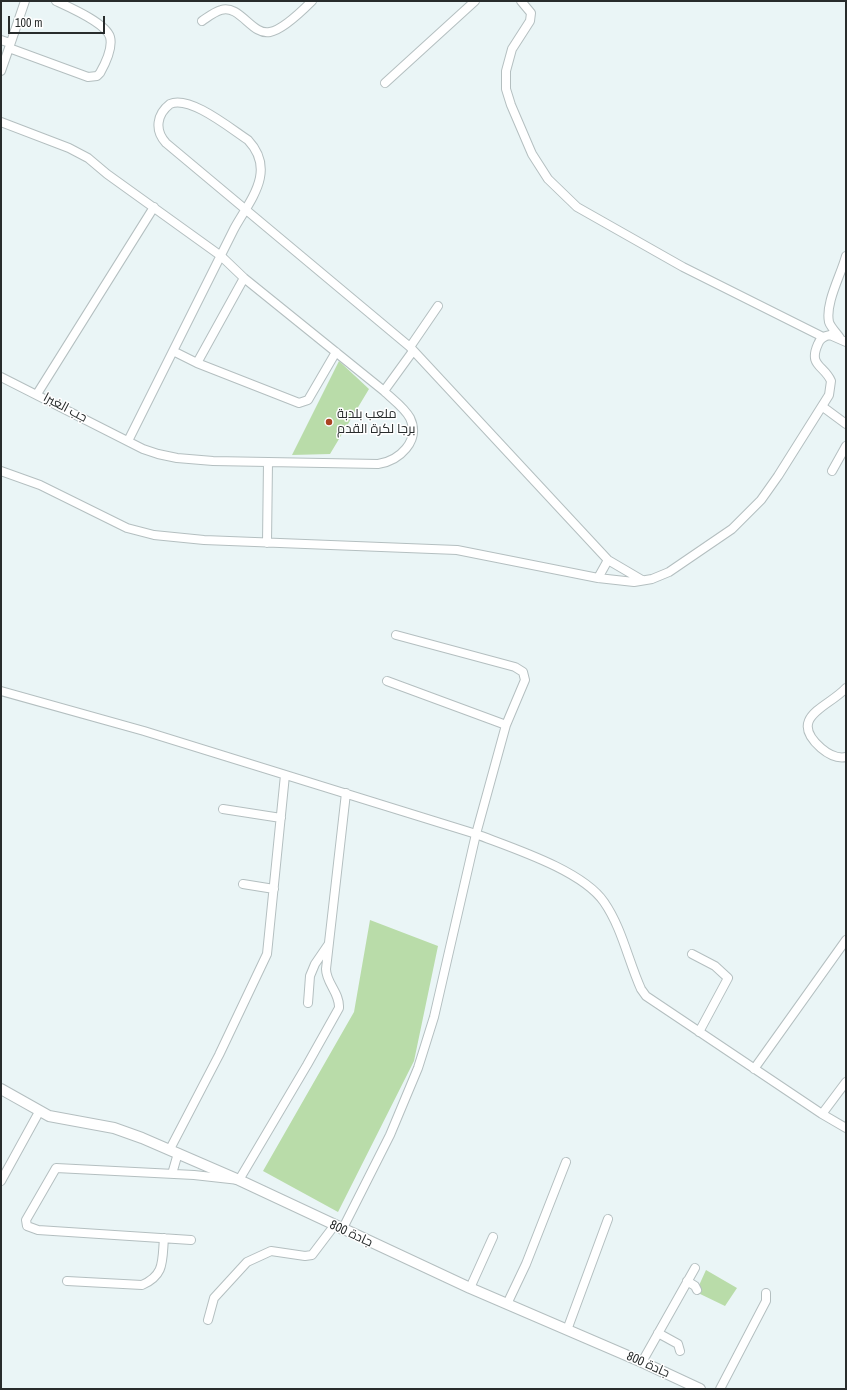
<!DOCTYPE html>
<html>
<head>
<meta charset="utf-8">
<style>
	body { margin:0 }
	#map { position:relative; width:847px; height:1390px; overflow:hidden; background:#eaf5f6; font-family:"Archivo Narrow",sans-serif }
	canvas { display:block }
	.frame { position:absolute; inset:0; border:2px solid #282c2c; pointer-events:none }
	.scale { position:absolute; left:8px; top:16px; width:97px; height:18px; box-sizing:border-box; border:2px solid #282c2c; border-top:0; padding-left:5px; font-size:12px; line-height:14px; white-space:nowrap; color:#282c2c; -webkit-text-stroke:3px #fff; paint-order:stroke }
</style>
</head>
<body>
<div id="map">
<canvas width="847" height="1390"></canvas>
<div class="frame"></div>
<div class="scale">100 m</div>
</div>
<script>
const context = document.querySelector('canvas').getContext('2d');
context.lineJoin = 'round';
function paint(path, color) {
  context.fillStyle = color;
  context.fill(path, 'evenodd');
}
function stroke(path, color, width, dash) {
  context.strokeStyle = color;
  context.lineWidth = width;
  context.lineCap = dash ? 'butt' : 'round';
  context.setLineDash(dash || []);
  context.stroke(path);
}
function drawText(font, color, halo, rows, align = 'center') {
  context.font = font + ' "Archivo Narrow",Cairo,sans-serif';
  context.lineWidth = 3;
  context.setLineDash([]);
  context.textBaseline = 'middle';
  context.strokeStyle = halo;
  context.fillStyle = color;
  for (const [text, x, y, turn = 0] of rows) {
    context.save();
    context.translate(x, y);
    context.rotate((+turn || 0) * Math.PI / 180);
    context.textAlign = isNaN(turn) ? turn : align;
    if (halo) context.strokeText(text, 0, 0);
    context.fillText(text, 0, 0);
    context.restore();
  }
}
paint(new Path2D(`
	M339,361L369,389L330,454L292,455Z
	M370,920L438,946L414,1061L338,1212L263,1171L354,1012Z
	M706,1270L737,1288L725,1306L696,1292Z`), '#b9dca9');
const minor = new Path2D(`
	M521,1L531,13L530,21L512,49L506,71V89L511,105L532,154L548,179L577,207L683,267L823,337
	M202,21C208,17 214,12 221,10C240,4 252,36 270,32C282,30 303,10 312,1
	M1,40L10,43
	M9,48L25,1
	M1,71L9,48L88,77L97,76L100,73C105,64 113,48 110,37C106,23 69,7 56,1
	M385,83L475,1
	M1,122L69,148L88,158L107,174L221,256L244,278L384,391C392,399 404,407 410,418C421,441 399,461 378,464L213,461L177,458L158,454L143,449L1,377
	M840,338C837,333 831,328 829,322C825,303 841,275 846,256
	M410,347L438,306
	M173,351L197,363L299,403L308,400L336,352
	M197,363L244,278
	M384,391L413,351
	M37,394L154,207
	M823,407L846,424
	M128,441L234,229C250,200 277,171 248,140C231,129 190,95 170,104C157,114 154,130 166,143L410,347L608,560L642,580
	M1,471L40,485L127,528L154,535L204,540L457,550L598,578L634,582L652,579L669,572L732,529L761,500L778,476L829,395L831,381C824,365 808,366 818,344C820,338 824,336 830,335L846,342
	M832,471L846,446
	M267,543L268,462
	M598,578L608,560
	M387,681L506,725
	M846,688C829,707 786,717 821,748C828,754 836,759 846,757
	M1,691L144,731L476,834C512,848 582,870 604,902C622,928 628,960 641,989L646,996L822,1114L846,1128
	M223,809L281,818
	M243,884L274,889
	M692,954L715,966L728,978L699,1032
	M308,1003L310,976L315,964L328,945
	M754,1069L846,940
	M822,1114L846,1082
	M170,1149L219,1055L267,954L285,775
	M172,1174L178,1153
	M1,1181L39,1112
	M342,1230L390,1135L418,1068L434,1017L476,834L506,725L525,680L523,672L515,667L396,635
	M191,1240L38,1230L27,1226L26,1220L56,1168L194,1175L239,1180L307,1065L339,1008C340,993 326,983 326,969L346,793
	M67,1281L142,1285C165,1275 162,1261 164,1238
	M687,1281L695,1286L697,1290
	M470,1288L493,1237
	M507,1304L526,1264L566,1162
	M208,1320L214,1298L247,1262L271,1251L305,1256L312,1255L334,1226
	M567,1330L608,1219
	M658,1333L678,1344L680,1351
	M642,1362L695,1268
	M720,1389L766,1301V1293`);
const major = new Path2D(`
	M1,1089L49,1116L114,1128L142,1138L239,1180L470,1288L642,1362L700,1389`);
stroke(minor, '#b4bfc0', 10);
stroke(major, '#b4bfc0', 12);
stroke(minor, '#fff', 8);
stroke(major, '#fff', 10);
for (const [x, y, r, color] of [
	[329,422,4,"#ab4322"]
]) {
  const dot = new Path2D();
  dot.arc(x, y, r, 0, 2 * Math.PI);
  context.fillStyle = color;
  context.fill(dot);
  stroke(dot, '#fff', 1.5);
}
drawText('13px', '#282c2c', '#fff', [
	["جب الغبرا",65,408,28],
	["جادة 800",351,1234,25],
	["جادة 800",648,1365,24]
]);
drawText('13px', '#282c2c', '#fff', [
	["ملعب بلدبة",337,415],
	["برجا لكرة القدم",337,430]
], 'left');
</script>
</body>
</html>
